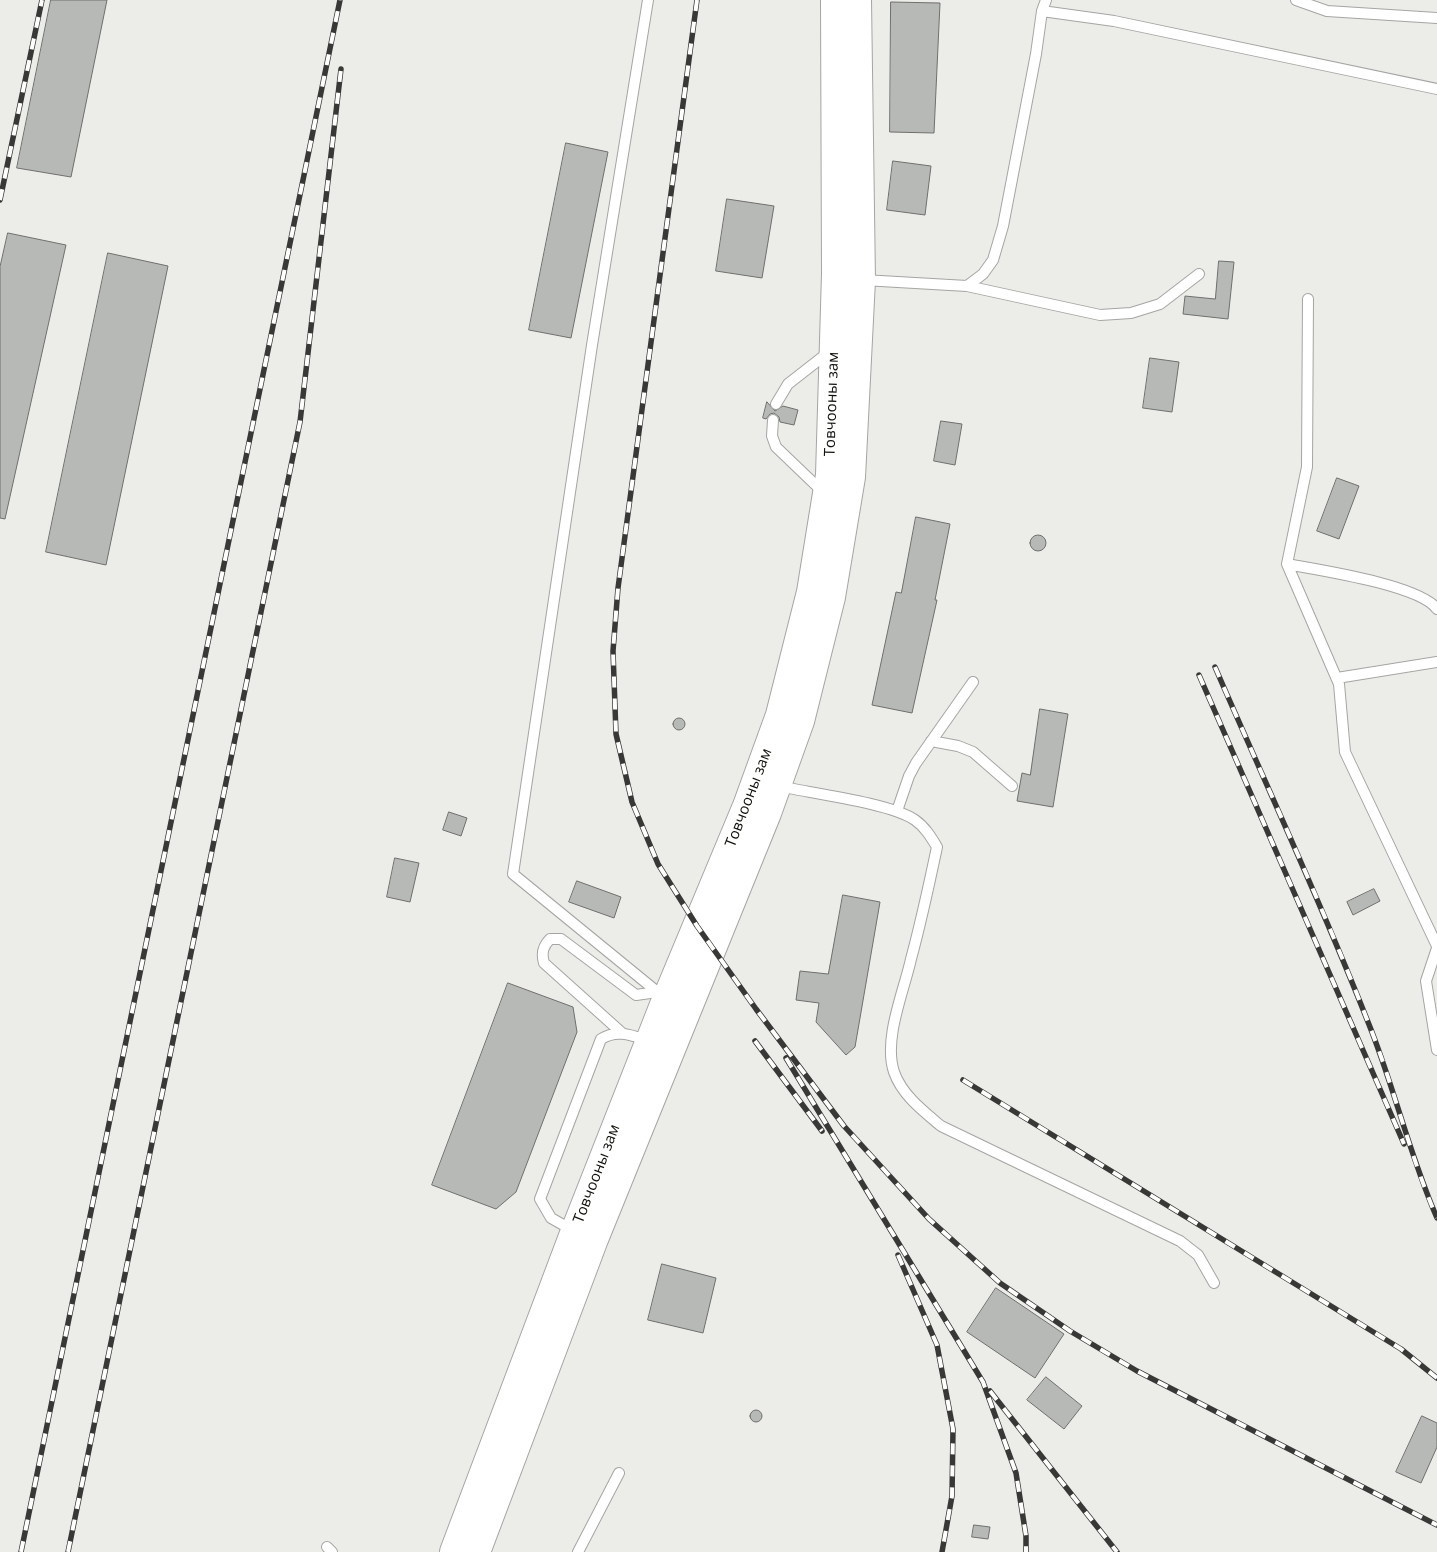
<!DOCTYPE html>
<html>
<head>
<meta charset="utf-8">
<style>
	body { margin:0 }
	canvas { display:block; background:#ecede9 }
</style>
</head>
<body>
<canvas width="1437" height="1552"></canvas>
<script>
const context = document.querySelector('canvas').getContext('2d');
context.lineJoin = 'round';
function paint(path, color) {
  context.fillStyle = color;
  context.fill(path, 'evenodd');
}
function stroke(path, color, width, dash) {
  context.strokeStyle = color;
  context.lineWidth = width;
  context.lineCap = dash ? 'butt' : 'round';
  context.setLineDash(dash || []);
  context.stroke(path);
}
function drawText(font, color, halo, rows, align = 'center') {
  context.font = font + ' "Open Sans",sans-serif';
  context.lineWidth = 4.5;
  context.setLineDash([]);
  context.textBaseline = 'middle';
  context.strokeStyle = halo;
  context.fillStyle = color;
  for (const [text, x, y, turn = 0] of rows) {
    context.save();
    context.translate(x, y);
    context.rotate((+turn || 0) * Math.PI / 180);
    context.textAlign = isNaN(turn) ? turn : align;
    if (halo) context.strokeText(text, 0, 0);
    context.fillText(text, 0, 0);
    context.restore();
  }
}
const building = new Path2D(`
	M51,0H107L71,177L17,168Z
	M891,2L940,3L934,133L890,132Z
	M566,143L608,152L571,338L529,330Z
	M893,161L931,166L925,215L887,210Z
	M727,199L774,206L762,278L716,271Z
	M8,233L66,245L5,519L0,518V267Z
	M108,253L168,266L106,565L46,552Z
	M1219,261L1234,262L1228,319L1183,314L1185,296L1215,299Z
	M1150,358L1179,362L1172,412L1143,408Z
	M767,402L775,411L783,406L798,410L794,425L780,422L779,417L774,413L770,414L766,419L763,418Z
	M941,421L962,424L955,465L934,461Z
	M1337,478L1359,486L1339,539L1317,531Z
	M916,517L950,524L935,600H937L912,713L872,705L896,592L901,593Z
	M1030 543a8 8 0 1 1 16 0a8 8 0 1 1-16 0Z
	M1040,709L1068,714L1053,807L1017,801L1022,773L1030,775Z
	M673 724a6 6 0 1 1 12 0a6 6 0 1 1-12 0Z
	M449,812L467,818L461,836L443,830Z
	M395,858L419,863L410,902L387,897Z
	M577,881L621,897L614,918L569,902Z
	M1374,889L1380,901L1353,915L1347,902Z
	M843,895L880,902L855,1047L846,1055L816,1022L819,1003L796,1000L800,971L828,974Z
	M508,983L573,1007L577,1032L516,1192L496,1209L432,1185Z
	M662,1264L716,1278L703,1333L648,1320Z
	M996,1288L1064,1334L1035,1378L967,1332Z
	M1046,1377L1082,1406L1064,1429L1027,1400Z
	M750 1416a6 6 0 1 1 12 0a6 6 0 1 1-12 0Z
	M1422,1416L1437,1423V1447L1421,1483L1396,1472Z
	M974,1525L990,1527L988,1539L972,1537Z`);
paint(building, '#b7b9b6');
stroke(building, '#6f706e', 1);
const service = new Path2D(`
	M648,0L592,345L513,874L666,999
	M1296,0L1327,11L1437,18
	M1042,11L1114,21L1437,89
	M863,280L967,286L1100,315L1131,313L1160,304L1199,274
	M967,286L983,274L993,260L1003,226L1036,54L1042,11L1046,0
	M1308,299L1307,467L1287,564L1339,684L1345,752L1437,946
	M776,404L788,384L829,352
	M773,420L772,436L776,447L824,493
	M1287,564C1319,570 1420,585 1437,609
	M1337,678L1437,662
	M931,741L958,746L973,752L1012,786
	M778,786C810,793 891,803 915,820C925,827 931,837 937,847C929,885 921,922 911,959C904,991 883,1039 894,1072C902,1095 923,1111 941,1126L1180,1241L1198,1255L1214,1283
	M897,811L909,776L916,763L973,682
	M1437,948L1426,981L1437,1050
	M622,1033L544,963C541,953 543,946 550,939H561L636,995L657,992
	M574,1231L551,1218L540,1199L601,1039C617,1029 631,1035 649,1041
	M327,1547L332,1552
	M578,1552L619,1473`);
const trunk = new Path2D(`
	M454,1552L575,1231L664,1005L747,806L780,715L811,592L830,475L836,274L835,0
	M476,1552L594,1239L767,813L800,721L831,597L851,477L861,280L857,0`);
stroke(service, '#a5a5a3', 12);
stroke(trunk, '#a5a5a3', 30);
stroke(service, '#fff', 10);
stroke(trunk, '#fff', 28);
const rail = new Path2D(`
	M697,0L618,588L613,651L616,734L632,802L658,864L697,926L756,1009L844,1126L929,1219L1000,1283L1070,1331L1137,1371L1437,1525
	M0,200L42,0
	M1215,667C1266,785 1321,902 1368,1022C1394,1086 1409,1154 1437,1218
	M1199,675L1404,1144
	M755,1041L822,1131
	M786,1058L983,1382L1016,1473L1026,1536V1552
	M963,1080L1401,1349L1437,1378
	M898,1255L937,1345L953,1429L952,1496L942,1552
	M990,1391L1117,1552
	M21,1552L340,0
	M68,1552L300,422L341,69`);
stroke(rail, '#383837', 5.5);
stroke(rail, '#fffffe', 4, [11]);
drawText('15px', '#0f0f0e', '#fffffe', [
	["Товчооны зам",832,404,-88],
	["Товчооны зам",749,798,-69],
	["Товчооны зам",597,1174,-69]
]);
</script>
</body>
</html>
